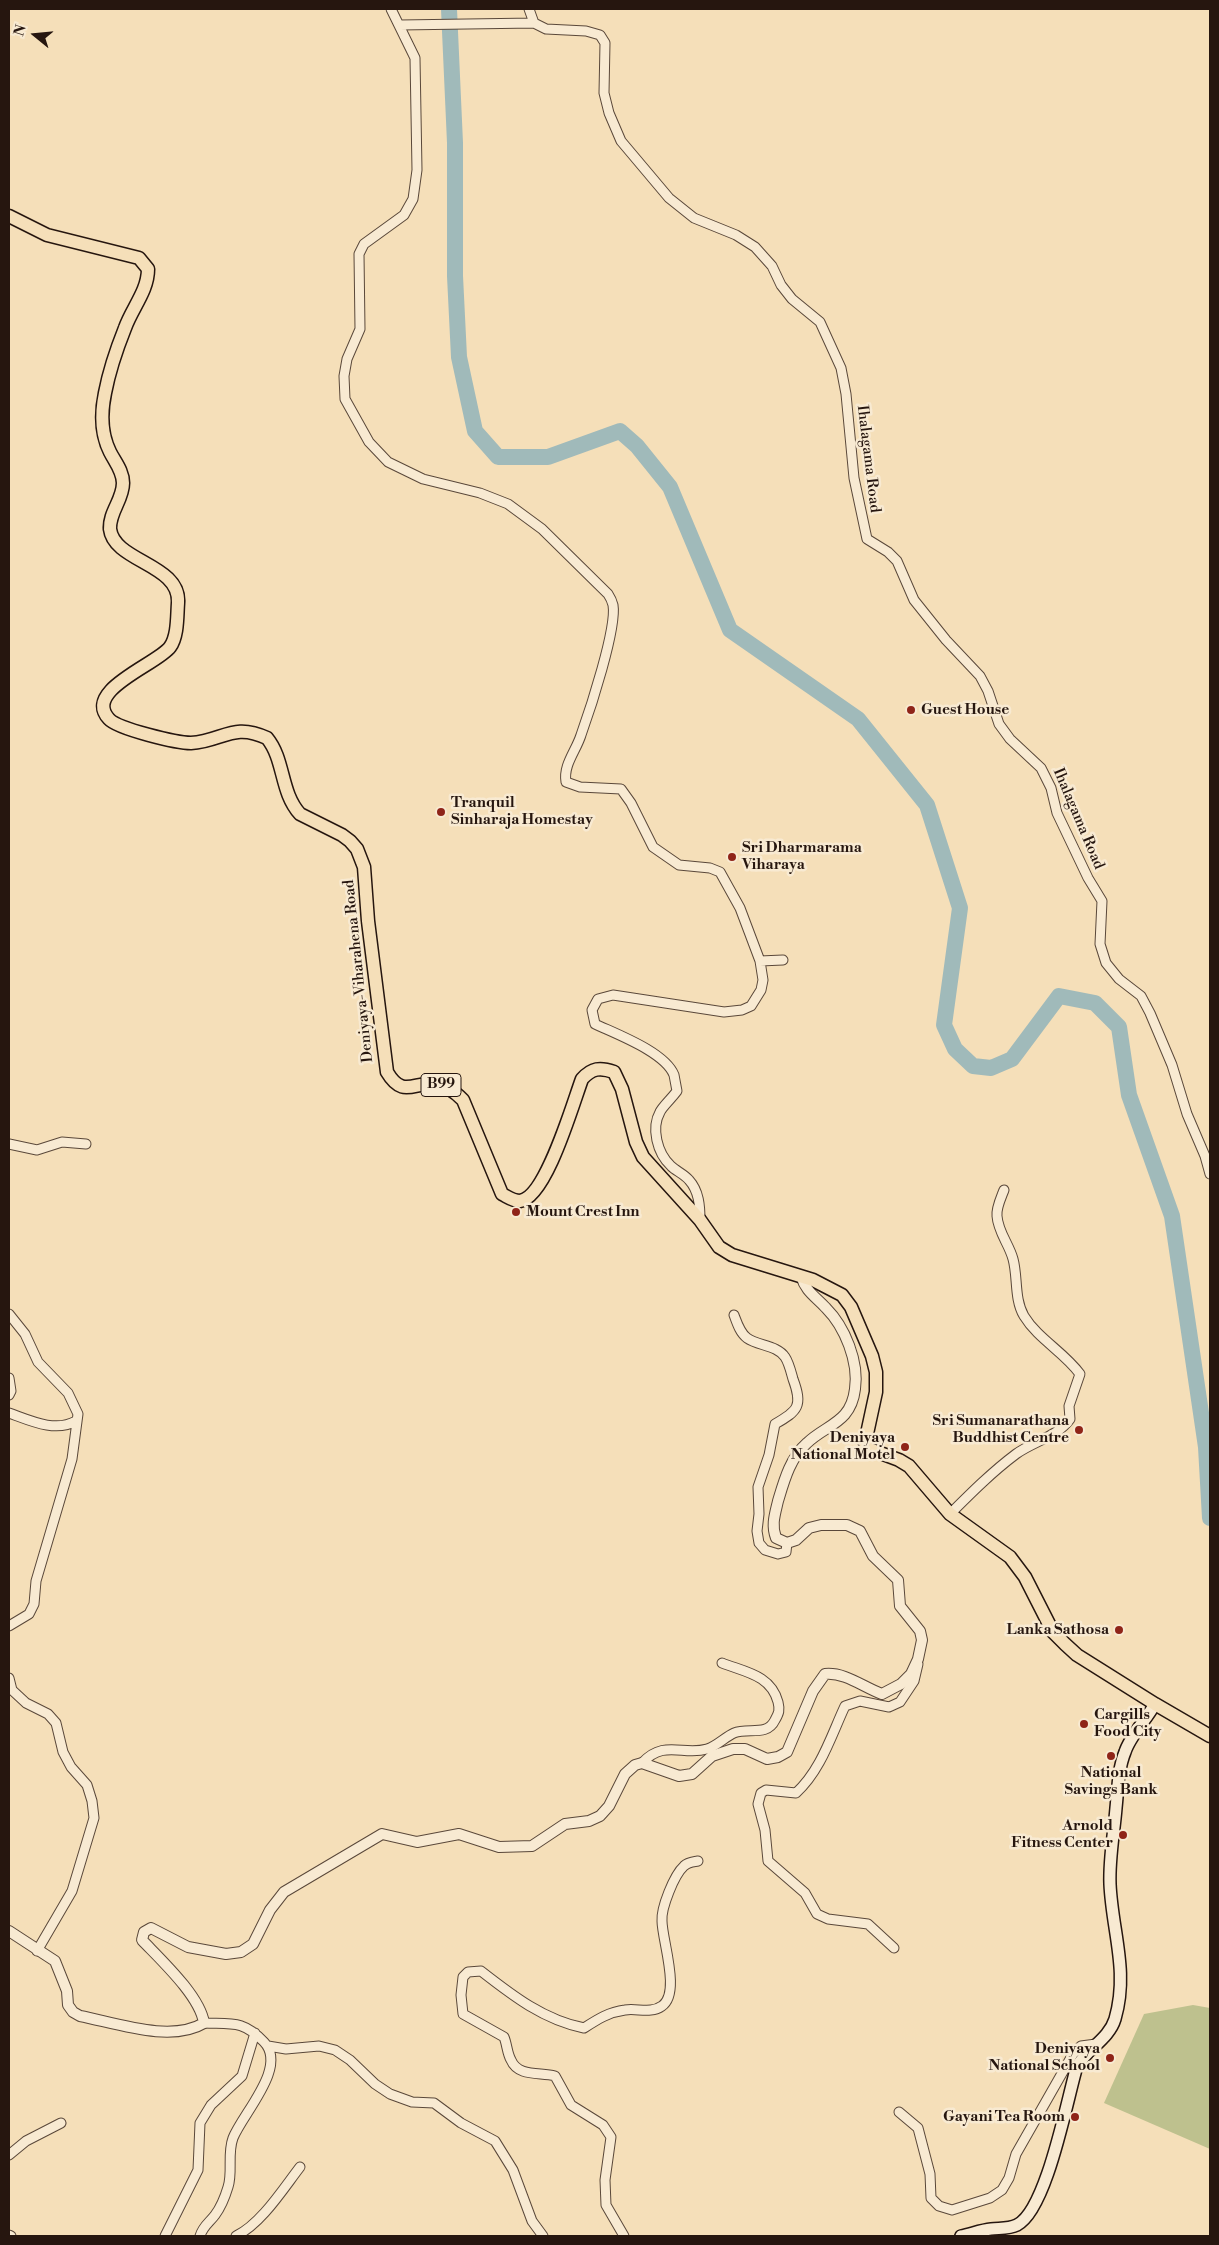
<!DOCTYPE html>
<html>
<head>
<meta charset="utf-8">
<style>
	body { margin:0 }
	#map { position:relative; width:1219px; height:2245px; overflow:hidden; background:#f5dfb9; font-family:"Libre Bodoni",serif }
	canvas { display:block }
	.frame { position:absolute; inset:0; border:10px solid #26160f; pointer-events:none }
	.north { position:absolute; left:10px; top:10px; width:50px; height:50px; -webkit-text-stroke:4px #f8ead2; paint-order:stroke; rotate:287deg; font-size:14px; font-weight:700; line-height:20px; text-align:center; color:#26160f }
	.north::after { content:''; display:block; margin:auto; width:18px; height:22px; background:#26160f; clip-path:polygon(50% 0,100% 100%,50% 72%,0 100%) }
</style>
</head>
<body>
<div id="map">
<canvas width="1219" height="2245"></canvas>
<div class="frame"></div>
<div class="north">N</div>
</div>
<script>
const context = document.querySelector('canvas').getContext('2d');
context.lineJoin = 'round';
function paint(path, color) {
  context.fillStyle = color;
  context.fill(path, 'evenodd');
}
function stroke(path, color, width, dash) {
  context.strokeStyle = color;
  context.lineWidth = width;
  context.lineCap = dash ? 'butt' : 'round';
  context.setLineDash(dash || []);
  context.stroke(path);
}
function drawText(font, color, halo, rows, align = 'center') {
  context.font = font + ' "Libre Bodoni",serif';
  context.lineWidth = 5;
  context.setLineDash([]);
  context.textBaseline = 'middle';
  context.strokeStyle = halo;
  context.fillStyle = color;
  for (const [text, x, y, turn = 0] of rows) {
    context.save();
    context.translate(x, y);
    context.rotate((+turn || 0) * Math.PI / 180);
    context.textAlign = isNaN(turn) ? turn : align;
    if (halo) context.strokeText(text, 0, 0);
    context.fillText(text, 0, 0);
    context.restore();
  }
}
paint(new Path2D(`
	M1193,2005L1210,2008V2149L1104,2103L1144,2014Z`), '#bec18e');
stroke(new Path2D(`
	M449,9L455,143V276L459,357L475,431L498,457H548L620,431L637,446L670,487L730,630L858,719L927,805L960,908L944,1025L955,1049L973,1066L991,1068L1012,1059L1059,996L1095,1003L1119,1027L1129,1095L1172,1216L1206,1447L1210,1518`), '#a0baba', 16);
const minor = new Path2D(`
	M391,9L415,58L417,170L413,199L404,215L364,244L359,254L360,329L347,359L344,376L345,399L369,442L388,462L423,479L480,493L508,504L542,529L608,594C610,597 612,601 613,605C617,628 590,710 581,735C576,751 563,765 566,782L580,787L621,789L631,803L653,847L679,865L710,868L720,872L740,908L760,961L763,980L761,990L751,1006L742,1010L724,1012L613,995L598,999L592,1010L595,1024C616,1034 665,1052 674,1075C675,1080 676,1086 677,1091C672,1098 662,1107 660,1112C651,1128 657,1153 671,1166C676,1171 684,1174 689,1180C699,1191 700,1206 700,1220
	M529,9L534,23L546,29L586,31L600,35L605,43L604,93L609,113L621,141L669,198L694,218L736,235L755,247L772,266L781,285L792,299L820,322L841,368L846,394L854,478L867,539L888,552L897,561L914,600L946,640L980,676L988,691L999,724L1010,739L1041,768L1051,788L1057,813L1088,878L1102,901L1100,944L1106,963L1119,979L1141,996L1150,1013L1172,1065L1187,1114L1205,1156L1210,1174
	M400,25L534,23
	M760,961L783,960
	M9,1144L37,1150L62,1142L86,1144
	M9,1314L25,1334L38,1362L68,1393L78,1414L72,1459L36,1581L34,1604L29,1614L9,1626
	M734,1315C737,1323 740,1333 747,1338C758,1346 777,1345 785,1357C789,1363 791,1372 793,1379C803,1406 798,1411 775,1424L769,1455L758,1487L759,1514L757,1531L759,1543L765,1550L778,1554L786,1552L787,1543
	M9,1378L11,1391L9,1395
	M9,1413C29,1420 55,1433 76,1421
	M950,1514C971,1493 992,1472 1016,1454C1034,1441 1057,1437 1070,1419L1069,1406L1080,1374C1064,1352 1038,1339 1024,1316C1014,1299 1018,1277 1013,1259C1009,1244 998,1232 997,1216C996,1208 1001,1198 1004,1190
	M9,1678L12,1690L26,1703L48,1714L56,1723L63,1752L71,1767L87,1785L92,1801L94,1818L72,1891L37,1951
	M642,1763C664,1739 683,1756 707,1749C717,1746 725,1737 734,1733C748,1727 767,1737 775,1720C779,1713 780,1710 778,1702C771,1675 745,1672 722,1663
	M894,1948L868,1924L828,1919L817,1914L805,1893L768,1861L765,1830L758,1804L761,1793L766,1790L796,1793C821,1770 831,1736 845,1706L860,1701L889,1707L900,1702L914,1681L918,1664
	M268,2046L286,2049L319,2046L335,2050L350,2060L375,2084L390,2094L412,2102L434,2103L461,2123L495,2141L513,2170L532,2221L543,2236
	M899,2112L918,2128L930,2174L931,2198L939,2206L952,2210L990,2198L1002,2190L1009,2178L1016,2154L1073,2054L1081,2046L1096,2044
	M9,2155L26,2141L61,2123
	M9,2235L11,2236
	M165,2236L198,2170L200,2123L211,2105L242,2076L255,2033
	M200,2236C203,2226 209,2223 215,2215C221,2207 225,2197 228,2187C233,2172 227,2154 233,2138C243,2113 288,2067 264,2042C243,2020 232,2024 204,2023
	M236,2236C261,2224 283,2189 300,2167
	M624,2236L606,2205L605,2180L611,2137L603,2125L571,2105L555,2076C540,2072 518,2077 511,2060C507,2053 507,2044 504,2037L463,2014L461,1995L463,1977L468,1972L481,1971C513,1996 544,2020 584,2028C598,2019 609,2012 625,2010C637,2008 651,2014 662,2006C681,1993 662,1940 662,1921C661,1908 674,1875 684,1866C688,1862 693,1862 698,1861`);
const tertiary = new Path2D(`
	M9,1931L55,1961L67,1991L68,2005L73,2012L80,2016C116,2023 171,2043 204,2023C200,1996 161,1960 142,1940L144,1932L151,1928L188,1947L226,1954L241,1952L253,1944L270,1910L284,1892L382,1834L417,1842L459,1834L499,1847L532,1846L565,1824L589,1821L600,1816L609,1806L625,1774L635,1765L642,1763L679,1776L692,1774L712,1756L733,1749H745L767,1759L778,1757L787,1752L813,1691L825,1674C845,1672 863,1687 882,1694L901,1684L911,1674L918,1659L922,1640L920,1631L900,1606L898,1580L873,1556L860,1531L847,1525H821L809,1528L796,1540L787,1543L776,1538C771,1525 775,1514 778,1501C784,1481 790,1458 807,1443C827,1424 851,1423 855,1389C859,1362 845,1327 826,1308C815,1296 806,1292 801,1276`);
const secondary = new Path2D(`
	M961,2236C971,2234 981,2230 991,2229C1000,2228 1009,2229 1017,2225C1047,2210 1067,2099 1077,2066C1087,2049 1109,2039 1115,2019C1129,1971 1112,1931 1110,1884C1109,1858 1114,1833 1116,1808C1118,1789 1118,1769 1125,1752C1130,1736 1146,1720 1155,1704`);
const primary = new Path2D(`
	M9,216L47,235L139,258L148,269C148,291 132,308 125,328C117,348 109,372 105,393C101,412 101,434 110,452C115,462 123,471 123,483C123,500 109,512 110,529C114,562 181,564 178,603C177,616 178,636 170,647C158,664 82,690 109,719C118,729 177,743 191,743C223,741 233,722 267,738C285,760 280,792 300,814L342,835L350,841L357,849L364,867L368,921L387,1072C403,1099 414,1081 436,1084C447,1085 456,1093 463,1100L502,1194C508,1197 513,1201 520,1201C546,1198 573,1103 582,1079C592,1068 600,1067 614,1072L622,1089L636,1142L643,1157L700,1220L719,1247L732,1255L813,1280L842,1295L851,1307L872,1356L876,1372V1392L865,1443L867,1448L899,1460L909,1466L950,1514L1010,1557L1025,1577L1053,1632L1065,1644L1077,1655L1155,1704L1210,1736`);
stroke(minor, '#5a483a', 11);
stroke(tertiary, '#5a483a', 12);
stroke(secondary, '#26160f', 14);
stroke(primary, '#26160f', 15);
stroke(minor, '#f8ead2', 9);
stroke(tertiary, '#f8ead2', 10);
stroke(secondary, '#f8ead2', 11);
stroke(primary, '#f5dfb9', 12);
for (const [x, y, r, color] of [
	[911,710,5,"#8f2418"],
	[441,812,5,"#8f2418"],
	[732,857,5,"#8f2418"],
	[516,1212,5,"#8f2418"],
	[1079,1430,5,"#8f2418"],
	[905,1447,5,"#8f2418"],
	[1119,1630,5,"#8f2418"],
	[1084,1724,5,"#8f2418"],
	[1111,1756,5,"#8f2418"],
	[1123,1835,5,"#8f2418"],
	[1110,2058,5,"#8f2418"],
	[1075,2117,5,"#8f2418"]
]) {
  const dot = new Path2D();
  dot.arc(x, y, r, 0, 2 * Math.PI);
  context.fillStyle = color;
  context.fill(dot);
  stroke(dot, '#f8ead2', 2);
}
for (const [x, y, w] of [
	[441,1085,40]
]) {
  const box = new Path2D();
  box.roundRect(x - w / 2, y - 11.5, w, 23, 4);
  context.fillStyle = '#f8ead2';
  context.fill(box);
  stroke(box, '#26160f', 1);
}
drawText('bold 14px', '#26160f', null, [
	["B99",441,1085]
]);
drawText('15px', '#26160f', '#f8ead2', [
	["Ihalagama Road",868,459,83],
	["Ihalagama Road",1078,819,67],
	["Deniyaya-Viharahena Road",359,971,-96]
]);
drawText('bold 15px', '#26160f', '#f8ead2', [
	["Guest House",921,710,"left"],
	["Tranquil",451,803,"left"],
	["Sinharaja Homestay",451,820,"left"],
	["Sri Dharmarama",742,848,"left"],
	["Viharaya",742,865,"left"],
	["Mount Crest Inn",526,1212,"left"],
	["Sri Sumanarathana",1069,1421],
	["Buddhist Centre",1069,1438],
	["Deniyaya",895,1438],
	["National Motel",895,1455],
	["Lanka Sathosa",1109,1630],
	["Cargills",1094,1715,"left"],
	["Food City",1094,1732,"left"],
	["National",1111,1773,"center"],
	["Savings Bank",1111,1790,"center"],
	["Arnold",1113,1826],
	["Fitness Center",1113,1843],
	["Deniyaya",1100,2049],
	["National School",1100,2066],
	["Gayani Tea Room",1065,2117]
], 'right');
</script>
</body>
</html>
